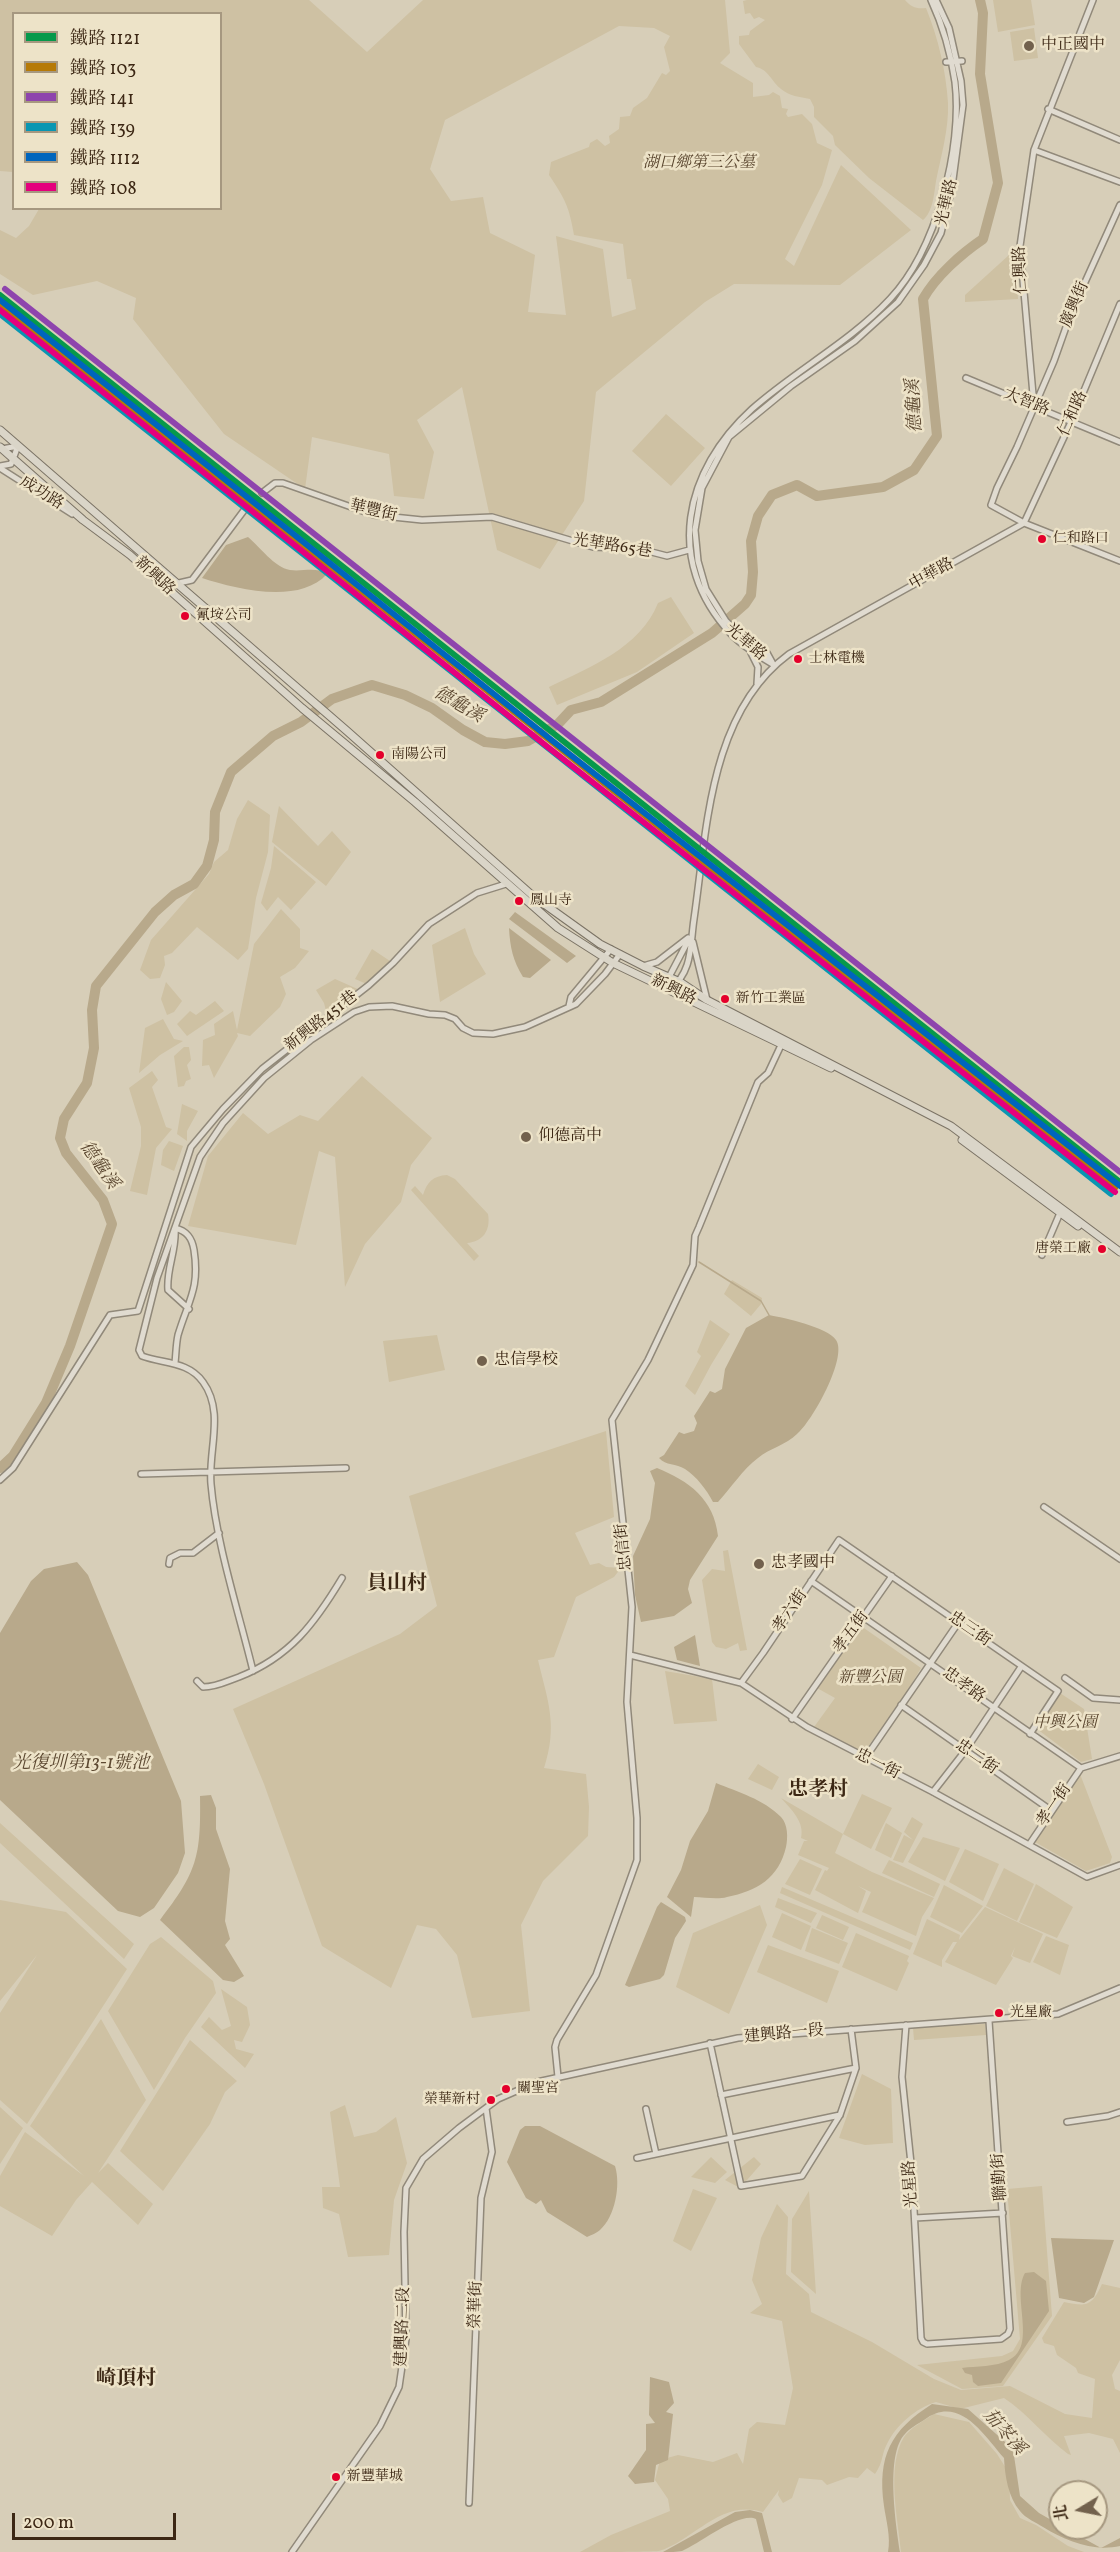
<!DOCTYPE html>
<html>
<head>
<meta charset="utf-8">
<style>
	body { margin:0 }
	#map { position:relative; width:1120px; height:2552px; overflow:hidden; background:#d7ceb8; font-family:Vollkorn,"Noto Serif TC",serif }
	canvas { display:block }
	.legend { position:absolute; left:12px; top:12px; width:210px; height:198px; box-sizing:border-box; background:#ede3c8; border:2px solid #a69880; margin:0; padding:8px 10px; list-style:none; font-size:18px; color:#3c2714 }
	.legend li { display:flex; align-items:center; gap:12px; height:30px }
	.legend b { width:30px; border:2px solid #a69880 }
	.north { position:absolute; left:1048px; top:2480px; width:60px; height:60px; box-sizing:border-box; background:#ede3c8; border:2px solid #a69880; border-radius:50%; rotate:260deg; font-size:16px; font-weight:700; line-height:24px; text-align:center; color:#3c2714 }
	.north::after { content:''; display:block; margin:auto; width:21px; height:27px; background:#72614d; clip-path:polygon(50% 0,100% 100%,50% 72%,0 100%) }
	.scale { position:absolute; left:12px; top:2513px; width:164px; height:27px; box-sizing:border-box; border:3px solid #3c2714; border-top:0; padding-left:8px; font-size:18px; line-height:21px; white-space:nowrap; color:#3c2714; -webkit-text-stroke:4px #ede3c8; paint-order:stroke }
</style>
</head>
<body>
<div id="map">
<canvas width="1120" height="2552"></canvas>
<ul class="legend">
<li><b style="height:8px;background:#06994b"></b>鐵路 1121</li>
<li><b style="height:8px;background:#b67a07"></b>鐵路 103</li>
<li><b style="height:8px;background:#8e44ad"></b>鐵路 141</li>
<li><b style="height:8px;background:#0996b2"></b>鐵路 139</li>
<li><b style="height:8px;background:#0065bd"></b>鐵路 1112</li>
<li><b style="height:8px;background:#e5007d"></b>鐵路 108</li>
</ul>
<div class="north">北</div>
<div class="scale">200 m</div>
</div>
<script>
const context = document.querySelector('canvas').getContext('2d');
context.lineJoin = 'round';
function paint(path, color) {
  context.fillStyle = color;
  context.fill(path, 'evenodd');
}
function stroke(path, color, width, dash) {
  context.strokeStyle = color;
  context.lineWidth = width;
  context.lineCap = dash ? 'butt' : 'round';
  context.setLineDash(dash || []);
  context.stroke(path);
}
function drawText(font, color, halo, rows, align = 'center') {
  context.font = font + ' Vollkorn,"Noto Serif TC",serif';
  context.lineWidth = 5;
  context.setLineDash([]);
  context.textBaseline = 'middle';
  context.strokeStyle = halo;
  context.fillStyle = color;
  for (const [text, x, y, turn = 0] of rows) {
    context.save();
    context.translate(x, y);
    context.rotate((+turn || 0) * Math.PI / 180);
    context.textAlign = isNaN(turn) ? turn : align;
    if (halo) context.strokeText(text, 0, 0);
    context.fillText(text, 0, 0);
    context.restore();
  }
}
paint(new Path2D(`
	M0,0H309L367,52L423,0H725L730,53L720,63L753,83V97L769,95L773,92L780,96L782,108L788,109L786,114L788,117L802,114L812,124L817,143L832,150L822,185L785,259L794,266L841,165L911,230L840,285L734,284L705,302L596,392L584,501L540,569L497,550L462,387L417,420L434,452L424,499L394,496L389,454L312,437L305,489L224,434L133,319L136,298L97,281L33,295L0,274V230L16,238L29,226L39,209L220,208V14H14L13,172L0,171ZM619,26L654,28L670,36L664,47L670,71L666,75L662,73L647,98L633,108L630,116L620,117L619,129L609,136L610,143L605,146L597,139L590,143L589,147L551,162L549,175C565,199 569,206 574,235L623,244L627,279H631L636,309L612,317L603,249L556,236L566,315L528,312L535,255L490,233L483,197L451,201L430,169L445,120Z
	M747,0H905C911,7 916,9 926,8C938,38 946,70 948,103C949,129 941,156 936,181C934,194 933,212 923,220L869,178L835,145L833,136L814,117V107L810,99C800,97 789,96 781,89C772,82 768,69 756,67L739,44V36L749,35L750,31L765,20L759,17L754,19L750,13L745,14L743,1Z
	M993,0H1031L1035,25L998,32Z
	M1034,28L1038,58L1014,61L1010,32Z
	M1009,255L1015,258L1018,299L965,302V295Z
	M666,414L705,448L671,486L632,451Z
	M671,597L694,633L637,672L557,705L549,687C590,667 640,648 658,603Z
	M248,800L270,815L268,852L256,898L248,949L238,960L197,927L172,953L164,956L165,965L160,978L150,979L140,970L151,940L209,874L214,862L228,850L237,819Z
	M279,806L318,846L332,831L351,852L326,886L272,842Z
	M274,846L316,882L291,910L278,897L267,911L261,903L271,868Z
	M281,909L300,929V948L309,951L295,968L280,977L286,994L280,1007L250,1036L237,1033L238,1036L214,1078L209,1065L202,1066L203,1040L215,1035L214,1024L233,1011L237,1030L254,944Z
	M465,928L474,954L486,974L440,1002L432,945Z
	M372,949L393,963L369,985L355,979Z
	M335,979L362,991L328,1019L324,1003L316,990Z
	M166,982L182,1001L174,1012L167,1015L161,999Z
	M215,1001L224,1011L187,1036L177,1024L190,1011L196,1015Z
	M163,1019L174,1039L183,1041L160,1055L139,1073L145,1028Z
	M184,1047H189L191,1060L187,1065L191,1079L186,1081L184,1086L178,1087L174,1056Z
	M152,1071L158,1080L152,1087L166,1127L172,1129L156,1148L147,1195L130,1191L141,1146V1127L129,1088Z
	M362,1076L432,1138L411,1165L401,1202L365,1244L345,1287L335,1157L319,1151L296,1245L188,1226L208,1156L243,1113L268,1134L300,1115L318,1121Z
	M182,1104L198,1111L187,1131V1141L177,1134Z
	M169,1141L183,1146L174,1171L161,1165L163,1150Z
	M447,1175L455,1179L488,1214C491,1230 483,1242 467,1243L479,1256L474,1261L411,1190L415,1186L423,1195C427,1182 433,1176 447,1175Z
	M732,1280L762,1298L761,1304L751,1316L724,1294Z
	M710,1320L730,1334L711,1365L695,1395L685,1386L701,1356L697,1352Z
	M437,1335L445,1370L389,1382L383,1341Z
	M606,1431L614,1517L575,1533L590,1565L599,1563L606,1567L621,1568L614,1577L576,1597L554,1657L538,1660C548,1702 558,1725 544,1768L586,1774L589,1807L588,1836L543,1881L521,1925L530,2011L472,2018L457,1955L436,1929L417,1925L391,1988L322,1946L264,1784L233,1709L400,1634L437,1606L409,1496Z
	M728,1550L747,1650L740,1651L738,1643L726,1649L716,1647L712,1642L702,1580L712,1569L725,1571L723,1551Z
	M861,1626L921,1668L899,1705L863,1753L814,1727L835,1698L817,1688Z
	M665,1671L712,1679L717,1721L674,1724Z
	M1060,1693L1084,1709L1092,1759L1081,1762L1037,1729Z
	M758,1764L779,1777L772,1790L748,1779Z
	M1080,1774L1112,1857L1110,1863L1086,1871L1035,1842Z
	M862,1794L892,1808L871,1849L843,1834L835,1853L872,1872L934,1898L922,1917L916,1936L862,1912L871,1892L858,1886L866,1891L858,1913L815,1890L825,1870L827,1871L829,1868L798,1855L804,1841H808L801,1838C805,1822 791,1809 781,1798L843,1834Z
	M912,1817L923,1824L903,1863L893,1860L904,1835L913,1840L904,1832Z
	M0,1823L134,1944L124,1959L0,1843Z
	M886,1823L902,1833L891,1858L875,1850Z
	M923,1837L960,1848L945,1881L908,1862Z
	M965,1849L999,1864L983,1901L949,1882Z
	M800,1859L822,1869L810,1895L785,1884Z
	M889,1860L940,1884L934,1897L882,1873Z
	M1004,1868L1034,1884L1017,1921L986,1906Z
	M1036,1884L1073,1907L1057,1938L1019,1922Z
	M944,1885L983,1906L962,1933L930,1917Z
	M782,1887L913,1943L910,1950L780,1893Z
	M778,1898L817,1913L811,1923L775,1907Z
	M0,1900L66,1912L127,1969L27,2124L0,2100V2013L37,1955L0,2001Z
	M760,1905L767,1925L729,2014L676,1987L693,1933Z
	M985,1907L1043,1934L1030,1963L1012,1956L1015,1947L1011,1956L1013,1958L996,1985L945,1962L957,1942H953L942,1960V1967L913,1954L927,1919L960,1935L959,1940Z
	M782,1913L811,1926L801,1950L772,1937Z
	M822,1915L849,1927L843,1940L816,1928Z
	M812,1928L848,1943L839,1964L805,1951Z
	M856,1933L909,1956L907,1961L909,1963L897,1991L842,1967Z
	M1046,1936L1069,1945L1060,1975L1033,1962Z
	M161,1937L213,1981L216,1993L185,2038L154,2090L108,2011L150,1944Z
	M768,1945L839,1971L827,2003L757,1972Z
	M221,1989L247,2007L250,2025L242,2042L234,2040L236,2049L254,2054L245,2068L201,2027L209,2017L222,2030L231,2026Z
	M101,2019L146,2100L98,2173L108,2163L153,2204L138,2225L92,2182L76,2200L52,2236L0,2206V2176L25,2132L84,2176L30,2126Z
	M985,2024L986,2035L914,2040L913,2028Z
	M190,2040L237,2081L225,2092L210,2124L163,2191L120,2151Z
	M862,2074L891,2089L893,2143L865,2145L839,2138Z
	M345,2105L354,2137L376,2132L396,2117L407,2163L394,2200L389,2255L348,2257L339,2214L323,2208L322,2187H340L330,2112Z
	M0,2107L23,2128L0,2164Z
	M711,2157L727,2172L715,2183L691,2177Z
	M754,2157L761,2164L740,2188L725,2180Z
	M1042,2186L1052,2316L1003,2386L962,2389L917,2365L1002,2356L1013,2351L1020,2339L1007,2189Z
	M693,2189L717,2198L691,2251L673,2241Z
	M809,2191L816,2294L791,2272L792,2219Z
	M777,2204L788,2217L786,2274L809,2294L811,2312L872,2342L934,2379L961,2390L1010,2386L1065,2414L1092,2418L1095,2379L1078,2373L1076,2368L1057,2355L1054,2346L1044,2343L1042,2338L1064,2302C1087,2307 1092,2306 1102,2284L1120,2288V2360L1112,2375L1115,2389L1120,2391V2453L1113,2439L1089,2433L1064,2436L1071,2455L1068,2454C1045,2437 1028,2414 1004,2398L960,2409L936,2402C916,2408 896,2425 887,2444C881,2455 884,2461 875,2474L867,2468L858,2478L849,2477L827,2485L822,2480L799,2478L792,2498L783,2503L778,2495L779,2490L763,2512C720,2499 696,2539 659,2551C646,2552 597,2552 580,2552L611,2535L670,2511L668,2499L655,2480L660,2460L678,2455L713,2462L737,2453L743,2464L749,2429L757,2422L785,2425L793,2388L782,2321L750,2313L762,2304L752,2280L761,2238Z
	M934,2414L969,2422L997,2454L1009,2473L1010,2500L1020,2518L1036,2525L1068,2546L1084,2552H901C898,2520 886,2466 904,2437C910,2428 925,2420 934,2414Z`), '#cec1a3');
paint(new Path2D(`
	M248,537C260,547 274,567 290,570C303,572 315,566 327,574C299,605 236,589 202,578L226,545Z
	M515,912L576,956L567,963L509,919Z
	M509,928L551,960L530,978L523,977C513,961 510,947 509,928Z
	M769,1315C785,1318 827,1327 836,1340C848,1357 812,1422 797,1434C786,1445 770,1448 758,1458C743,1469 731,1488 718,1502H713C707,1490 696,1476 685,1469C676,1463 666,1466 659,1458L664,1455L679,1432L684,1434L694,1431L697,1423L694,1416L710,1391L715,1393L722,1389L725,1369L746,1328Z
	M657,1468C689,1481 714,1499 718,1536L690,1580L688,1589L692,1603L674,1616L641,1622L635,1595L633,1556L650,1519L655,1483L650,1471Z
	M77,1562L88,1575L181,1801L185,1853L178,1873L154,1908L140,1917L118,1911L0,1800V1633L31,1581L44,1569Z
	M695,1635L700,1666L677,1660L674,1647Z
	M716,1783C738,1792 763,1799 781,1817C788,1824 788,1838 786,1847C779,1878 757,1891 727,1897C717,1900 704,1897 694,1897L691,1917L667,1897L681,1870L690,1841L708,1811Z
	M211,1795L216,1808V1829L230,1869L225,1921L230,1939L225,1945L244,1976L234,1982L223,1980L160,1920C197,1872 201,1857 200,1796Z
	M661,1902L685,1917L686,1921L675,1938L664,1975L660,1979L629,1987L625,1985L657,1907Z
	M525,2126H540L615,2166C621,2185 615,2217 600,2230C597,2233 591,2235 587,2237L547,2212L541,2200L536,2204L526,2198L507,2162L520,2130Z
	M1051,2238L1114,2240L1094,2297L1084,2303L1059,2298Z
	M1034,2272L1046,2281L1049,2311L1001,2383L978,2386L973,2382L972,2375L965,2373L962,2368C976,2366 996,2367 1009,2360C1038,2346 1011,2297 1025,2273Z
	M650,2377L669,2382L674,2403L666,2412L673,2414L668,2460L656,2465L654,2482L635,2484L628,2476L646,2450V2424L655,2423L649,2415Z
	M932,2404L968,2409L1013,2449L1020,2496L1039,2513L1060,2525V2528H1065L1101,2548L1120,2538V2546C1093,2552 1066,2541 1043,2527C1037,2523 1025,2518 1020,2511C1008,2497 1005,2476 1004,2458C983,2434 959,2394 924,2420C918,2424 910,2428 905,2434C885,2454 896,2525 900,2552H888C891,2537 886,2520 884,2506C877,2456 891,2430 932,2404Z
	M750,2510L762,2513L772,2552H764L756,2519C740,2511 699,2544 682,2551C677,2552 670,2552 663,2552L735,2512Z`), '#b8a98b');
stroke(new Path2D(`
	M699,1262L761,1301L769,1315`), '#b8a98b', 1.5);
stroke(new Path2D(`
	M0,1468L13,1456L46,1403L70,1346L112,1224L103,1200L66,1153L60,1138L64,1119L87,1083L94,1048L92,1010L96,986L155,912L174,895L194,884L207,866L214,840L215,812L231,772L273,736L301,722L332,699L372,685L405,695L432,708L463,730L485,742L505,744L528,741L558,724L571,710L601,702L712,633L745,604L751,595L753,572L751,541L758,516L772,495L797,485L817,496L883,487L914,470L937,436L923,299C936,276 961,254 983,239L998,183L980,74L983,13L980,0`), '#b8a98b', 10);
stroke(new Path2D(`
	M248,505L262,493`), '#b8ad97', 5, [5, 2.5]);
const minor = new Path2D(`
	M946,62L962,61
	M1048,109L1120,140
	M1034,150L1120,182
	M1120,205L1071,313L1054,361L1017,447L997,488L991,505L1024,523L1120,561
	M966,378L1120,442
	M1034,406L1020,246L1034,150L1093,0
	M0,466L11,464L18,446L2,449
	M0,468L72,514
	M262,493L275,483H283L374,515L422,520L492,517L593,547L640,549L667,556L689,550
	M1024,523L1071,422L1120,304
	M179,583L192,580L248,505
	M751,653L758,667L757,684
	M773,664L767,653L737,632L726,621L706,589L698,561L695,530L702,488L729,437L791,386L855,341L898,302L924,265L941,233L952,187L963,105L961,81L949,28L936,0
	M774,665C759,656 742,646 730,633C664,561 684,471 752,409C796,370 850,342 890,299C936,250 963,148 955,82C951,54 943,26 931,0
	M693,942L707,1000
	M643,966L657,962L688,938
	M670,989C693,972 690,945 694,919C707,830 709,713 789,654L1024,523
	M670,989L669,977L689,939
	M569,1006L571,997L611,949
	M1042,1255L1060,1213
	M175,1363C176,1354 176,1344 178,1335C188,1301 200,1289 194,1250C192,1238 187,1231 175,1228C177,1250 166,1269 168,1290L189,1309
	M141,1474L346,1468
	M0,1480L13,1468L110,1315L138,1311L191,1147L223,1109L262,1069L369,985L393,963L429,924L477,893L506,884
	M1044,1507L1120,1559
	M169,1564L170,1558L180,1553H193L219,1533
	M811,1581L1081,1768L1120,1756
	M630,1655L741,1683L807,1727L933,1792L1087,1877L1120,1865
	M253,1671C239,1613 216,1543 211,1484C208,1450 225,1412 203,1382C188,1361 164,1364 142,1356L139,1350L157,1278L200,1157L223,1123L264,1078L311,1040L354,1012L369,1007L392,1006L429,1014L445,1015L455,1019L463,1028L473,1033L493,1034L525,1027L576,1004L605,974L620,954
	M1065,1678L1093,1698L1120,1700
	M197,1681L203,1687C217,1687 227,1681 239,1677C290,1657 315,1623 342,1578
	M741,1683L763,1653L839,1540L1058,1691L1030,1734
	M901,1705L1052,1811
	M792,1719L892,1576
	M866,1757L958,1623
	M933,1792L965,1751L1021,1667
	M1029,1845L1081,1768
	M906,2025L902,2077L912,2173L921,2338L923,2342L927,2344L1001,2339L1008,2334L1010,2329L989,2021
	M710,2043L741,2186L802,2176L840,2115L856,2068L851,2029
	M558,2077L555,2047L557,2040L596,1975L637,1860V1818L627,1702L632,1607L612,1420L648,1360L693,1265L695,1236L699,1227L758,1082L768,1073L783,1041
	M721,2095L856,2068
	M646,2109L656,2154
	M1067,2122L1108,2116L1120,2112
	M637,2158L840,2115
	M915,2218L1003,2213
	M469,2503L481,2198L492,2152L486,2108
	M292,2552L380,2426L399,2387L406,2339L404,2232L406,2188L423,2159L459,2128L498,2099L537,2082L738,2038L1058,2014L1120,1988`);
const major = new Path2D(`
	M0,430L347,731L533,896L600,944L643,966L680,982L707,1000L951,1126L1120,1252
	M0,447L83,520L130,555L302,708L415,802L558,928L613,963L831,1068
	M962,1140L1078,1226`);
stroke(minor, '#91897a', 8);
stroke(major, '#7b7365', 9);
stroke(minor, '#e0dbd0', 5);
stroke(major, '#dad5c8', 7);
stroke(new Path2D(`
	M0,295L1120,1182`), '#06994b', 6);
stroke(new Path2D(`
	M0,305L1115,1188`), '#b67a07', 6);
stroke(new Path2D(`
	M5,289L1120,1172`), '#8e44ad', 6);
stroke(new Path2D(`
	M0,314L1111,1194`), '#0996b2', 6);
stroke(new Path2D(`
	M0,300L554,742L1120,1186`), '#0065bd', 6);
stroke(new Path2D(`
	M0,310L549,748L1115,1192`), '#e5007d', 6);
for (const [x, y, r, color] of [
	[1029,46,6,"#72614d"],
	[1042,539,5,"#e4002b"],
	[185,616,5,"#e4002b"],
	[798,659,5,"#e4002b"],
	[380,755,5,"#e4002b"],
	[519,901,5,"#e4002b"],
	[725,999,5,"#e4002b"],
	[526,1137,6,"#72614d"],
	[1102,1249,5,"#e4002b"],
	[482,1361,6,"#72614d"],
	[759,1564,6,"#72614d"],
	[999,2013,5,"#e4002b"],
	[506,2089,5,"#e4002b"],
	[491,2100,5,"#e4002b"],
	[336,2477,5,"#e4002b"]
]) {
  const dot = new Path2D();
  dot.arc(x, y, r, 0, 2 * Math.PI);
  context.fillStyle = color;
  context.fill(dot);
  stroke(dot, '#ede3c8', 2);
}
drawText('14px', '#3c2714', '#ede3c8', [
	["仁和路口",1053,539],
	["氰垵公司",196,616],
	["士林電機",809,659],
	["南陽公司",391,755],
	["鳳山寺",530,901],
	["新竹工業區",736,999],
	["唐榮工廠",1091,1249,"right"],
	["光星廠",1010,2013],
	["關聖宮",517,2089],
	["榮華新村",480,2100,"right"],
	["新豐華城",347,2477]
], 'left');
drawText('16px', '#3c2714', '#ede3c8', [
	["中正國中",1041,46],
	["仰德高中",538,1137],
	["忠信學校",494,1361],
	["忠孝國中",771,1564]
], 'left');
drawText('italic 16px', '#58442d', '#ede3c8', [
	["湖口鄉第三公墓",699,164],
	["新豐公園",870,1679],
	["中興公園",1065,1724]
]);
drawText('16px', '#3c2714', '#ede3c8', [
	["光華路",948,203,-77],
	["仁興路",1022,270,-93],
	["廣興街",1076,305,-67],
	["大智路",1026,403,22],
	["仁和路",1074,414,-66],
	["成功路",41,494,32],
	["華豐街",373,512,13],
	["光華路65巷",612,547,9],
	["中華路",932,575,-29],
	["新興路",154,577,43],
	["光華路",745,643,40],
	["新興路",673,991,26],
	["新興路451巷",322,1022,-38],
	["忠信街",625,1547,-96],
	["孝六街",791,1612,-56],
	["忠三街",969,1630,35],
	["孝五街",852,1633,-54],
	["忠孝路",963,1686,36],
	["忠二街",976,1758,35],
	["忠一街",877,1765,27],
	["孝一街",1055,1806,-56],
	["建興路一段",784,2035,-5],
	["聯勤街",1001,2177,-94],
	["光星路",912,2184,-94],
	["榮華街",477,2305,-88],
	["建興路二段",404,2327,-88]
]);
drawText('italic 18px', '#5d4932', '#ede3c8', [
	["德龜溪",916,406,-93],
	["德龜溪",458,706,30],
	["德龜溪",98,1166,55],
	["光復圳第13-1號池",81,1765],
	["茄苳溪",1003,2433,49]
]);
drawText('bold 20px', '#3c2714', '#ede3c8', [
	["員山村",397,1585],
	["忠孝村",818,1791],
	["崎頂村",126,2380]
]);
</script>
</body>
</html>
